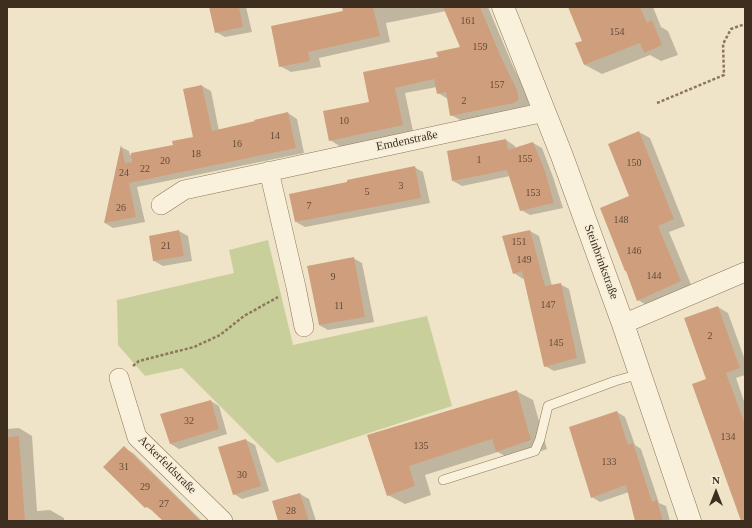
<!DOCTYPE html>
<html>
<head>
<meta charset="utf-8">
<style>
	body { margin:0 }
	#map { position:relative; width:752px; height:528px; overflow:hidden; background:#f0e4c8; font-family:Georgia,serif }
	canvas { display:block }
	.frame { position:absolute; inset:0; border:8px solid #3d2e20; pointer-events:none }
	.north { position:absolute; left:696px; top:472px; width:40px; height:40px; -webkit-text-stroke:3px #f7eed8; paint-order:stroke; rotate:0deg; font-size:11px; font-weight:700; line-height:16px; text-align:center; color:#3d2e20 }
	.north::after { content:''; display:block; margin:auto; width:14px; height:18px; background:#3d2e20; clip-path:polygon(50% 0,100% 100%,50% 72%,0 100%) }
</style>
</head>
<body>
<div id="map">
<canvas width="752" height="528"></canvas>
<div class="frame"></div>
<div class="north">N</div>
</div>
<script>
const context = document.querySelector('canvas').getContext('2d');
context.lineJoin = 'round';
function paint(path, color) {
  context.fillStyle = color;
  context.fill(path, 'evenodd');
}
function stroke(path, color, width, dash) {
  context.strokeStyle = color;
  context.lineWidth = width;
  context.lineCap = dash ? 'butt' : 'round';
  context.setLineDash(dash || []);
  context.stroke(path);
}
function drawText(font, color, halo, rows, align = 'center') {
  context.font = font + ' Georgia,serif';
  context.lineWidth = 4;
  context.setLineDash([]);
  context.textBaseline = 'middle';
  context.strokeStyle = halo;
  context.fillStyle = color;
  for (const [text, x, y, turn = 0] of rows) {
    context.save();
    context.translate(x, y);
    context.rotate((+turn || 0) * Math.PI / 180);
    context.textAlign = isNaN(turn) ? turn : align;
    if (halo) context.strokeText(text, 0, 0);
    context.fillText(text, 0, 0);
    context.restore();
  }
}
paint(new Path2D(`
	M268,240L293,345L427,316L452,406L277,463L182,368L145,376L118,345L117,300L234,273L229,250Z`), '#c9cf9b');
paint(new Path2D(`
	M210,7H246L252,32L225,37L216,32Z
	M343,7H488L512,64L528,97L529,105L525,108L462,121L451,115L448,99L438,93L437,87L405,93L413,131L341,147L330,140L370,103L439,58L461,48L446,11L386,23L390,42L319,58L321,67L291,72L280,66L344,12Z
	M569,7H653L661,27L668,31L678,55L661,61L650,55L602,74L585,65L583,41Z
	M202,86L211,91L219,131L288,113L297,119L304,153L137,187L145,222L113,228L105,223L121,147L129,151L130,155L174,145L194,138Z
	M639,132L650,138L685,226L669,232L692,287L648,306L638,300L630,196Z
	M506,140L515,146V148L533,143L542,148L553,177L563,208L530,215L521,210L510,176L462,186L453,181Z
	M414,167L423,172L430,203L305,227L296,222Z
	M179,231L188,236L192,261L163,266L154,261Z
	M530,231L539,236L552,286L560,284L569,289L586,363L554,371L545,366L524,278L523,279L514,273Z
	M353,258L362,263L374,322L328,330L319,325Z
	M718,307L728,313L745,360V375L736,378L745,404V516L708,379Z
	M516,391L533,400L547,449L513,461L498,452L425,475L431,495L405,504L388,495L369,436Z
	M211,401L219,406L227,434L179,449L171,444Z
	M617,412L625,417L635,445L641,449L659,503L666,506L670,521H637L629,492L600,502L592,497Z
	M19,428L32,436L37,511L50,510L64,518V521H7V429Z
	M246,440L255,445L269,491L242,499L234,494Z
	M124,448L133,453L202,521H165L155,512L146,507L105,467Z
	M300,494L309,499L316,521H279L274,502Z`), '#0003');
paint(new Path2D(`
	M209,7H239L243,27L215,33Z
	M342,7H373L380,36L308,52L310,61L279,67L271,26L343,11Z
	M443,7H480L501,57L517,90L519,99L514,103L450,116L446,92L437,94L434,79L395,88L403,125L329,141L323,111L369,102L363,72L438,57L436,52L460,47Z
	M568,7H640L647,23L652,20L662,45L644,53L640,43L584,65L575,43L582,41Z
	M202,85L212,131L255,121L254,120L288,112L296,148L129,183L136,217L104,223L121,145L125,163L132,162L131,153L173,145L172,141L193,137L183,89Z
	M639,131L674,219L658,226L681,281L637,301L626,271H625L600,208L629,196L608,144Z
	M506,139L508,150L533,142L545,171L554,203L520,211L507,170L452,181L447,151Z
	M415,166L421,198L295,222L289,194L347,182V180Z
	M179,230L184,256L153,261L149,236Z
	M530,230L545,286L561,283L577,358L544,367L522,271L513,274L502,236Z
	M354,257L365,317L319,325L307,266Z
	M718,306L740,368L726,373L745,424V521H741L692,384L706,379L684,318Z
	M517,390L531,440L496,452L492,439L409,466L415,486L387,496L367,435Z
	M211,400L219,429L170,444L160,414Z
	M617,411L628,445L633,443L652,502L657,500L663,521H635L626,485L591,498L569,427Z
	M19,436L25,521H7V437Z
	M246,439L261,486L233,495L218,447Z
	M124,446L181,502L200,521H163L147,506L145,508L103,467Z
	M300,493L309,521H278L272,501Z`), '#cf9f7d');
const service = new Path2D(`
	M443,480L535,451L540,439L548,406L615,381L640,374`);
const minor = new Path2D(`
	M269,171L296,287L304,327
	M161,205L184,190L545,112
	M623,324L745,272
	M119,378L137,437L223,521`);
const tertiary = new Path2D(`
	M503,7L562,156L623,324L690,521`);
stroke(service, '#8d765c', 10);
stroke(minor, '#8d765c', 20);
stroke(tertiary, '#8d765c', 23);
stroke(new Path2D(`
	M657,103L724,75L723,44L731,29L745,24
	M133,366L139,361L194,347L220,335L244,316L278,297`), '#8d765c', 2.5, [3, 2]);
stroke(service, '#faf1dc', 9);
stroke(minor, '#faf1dc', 19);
stroke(tertiary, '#faf1dc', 22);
drawText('10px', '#624a37', null, [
	["161",468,21],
	["154",617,32],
	["159",480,47],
	["157",497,85],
	["2",464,101],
	["10",344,121],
	["14",275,136],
	["16",237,144],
	["18",196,154],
	["155",525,159],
	["1",479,160],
	["20",165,161],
	["150",634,163],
	["22",145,169],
	["24",124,173],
	["3",401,186],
	["5",367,192],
	["153",533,193],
	["7",309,206],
	["26",121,208],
	["148",621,220],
	["151",519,242],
	["21",166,246],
	["146",634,251],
	["149",524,260],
	["144",654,276],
	["9",333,277],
	["147",548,305],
	["11",339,306],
	["2",710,336],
	["145",556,343],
	["32",189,421],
	["134",728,437],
	["135",421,446],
	["133",609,462],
	["31",124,467],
	["30",242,475],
	["29",145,487],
	["27",164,504],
	["28",291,511]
]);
drawText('12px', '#3d2e20', '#f7eed8', [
	["Emdenstraße",407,141,-12],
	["Steinbrinkstraße",601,262,70],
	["Ackerfeldstraße",167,465,45]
]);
</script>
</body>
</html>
